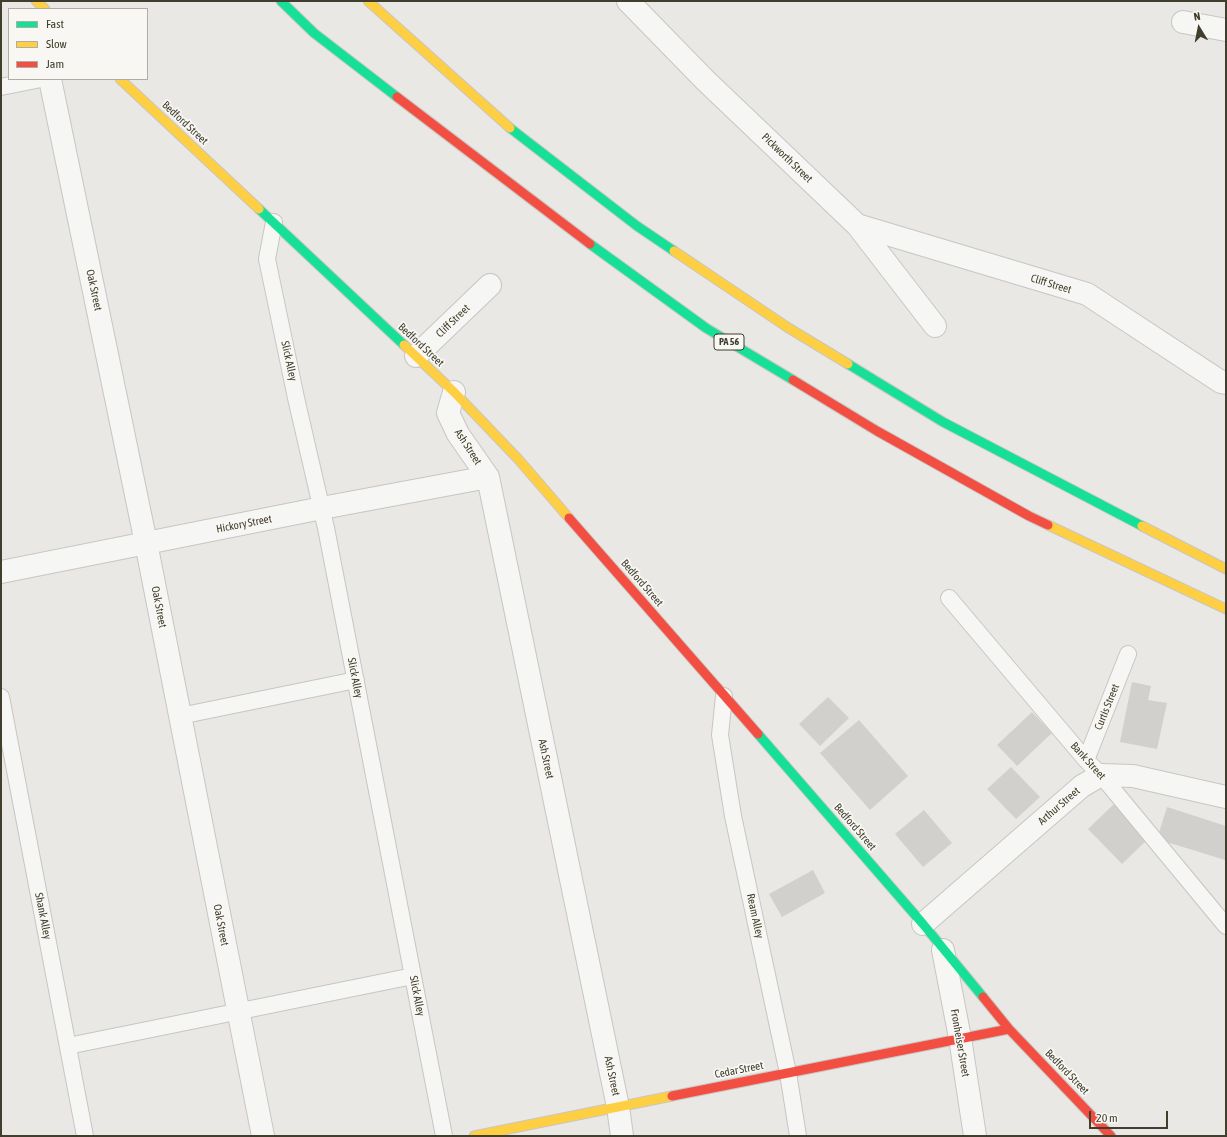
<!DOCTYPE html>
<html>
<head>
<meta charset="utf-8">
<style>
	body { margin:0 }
	#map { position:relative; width:1227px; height:1137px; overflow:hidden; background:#e9e8e4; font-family:"Asap Condensed",sans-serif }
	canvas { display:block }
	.frame { position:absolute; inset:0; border:2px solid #413e2d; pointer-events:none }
	.legend { position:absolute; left:8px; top:8px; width:140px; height:72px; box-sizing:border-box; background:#f8f7f3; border:1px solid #afada4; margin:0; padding:5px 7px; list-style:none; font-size:12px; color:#413e2d }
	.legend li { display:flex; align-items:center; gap:8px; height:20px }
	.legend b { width:20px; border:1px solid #afada4 }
	.north { position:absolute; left:1179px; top:8px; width:40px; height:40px; -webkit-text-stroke:3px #f8f7f3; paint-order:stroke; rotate:350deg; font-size:11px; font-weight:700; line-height:16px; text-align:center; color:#413e2d }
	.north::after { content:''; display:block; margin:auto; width:14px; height:18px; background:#413e2d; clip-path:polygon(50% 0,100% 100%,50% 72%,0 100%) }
	.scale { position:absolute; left:1089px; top:1111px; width:79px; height:18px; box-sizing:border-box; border:2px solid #413e2d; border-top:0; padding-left:5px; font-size:12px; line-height:14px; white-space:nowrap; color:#413e2d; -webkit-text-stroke:3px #f8f7f3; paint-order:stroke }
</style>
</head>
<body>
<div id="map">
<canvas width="1227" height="1137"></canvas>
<div class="frame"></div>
<ul class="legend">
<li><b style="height:5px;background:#16e098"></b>Fast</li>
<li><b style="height:5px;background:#ffcf43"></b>Slow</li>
<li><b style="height:5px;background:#f24e42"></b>Jam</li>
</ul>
<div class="north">N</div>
<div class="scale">20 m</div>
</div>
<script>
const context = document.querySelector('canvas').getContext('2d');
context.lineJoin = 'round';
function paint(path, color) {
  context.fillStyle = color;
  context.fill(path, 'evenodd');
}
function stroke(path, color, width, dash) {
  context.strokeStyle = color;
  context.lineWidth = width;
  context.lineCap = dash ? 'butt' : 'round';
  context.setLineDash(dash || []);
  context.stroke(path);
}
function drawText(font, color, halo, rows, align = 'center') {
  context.font = font + ' "Asap Condensed",sans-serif';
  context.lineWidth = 3.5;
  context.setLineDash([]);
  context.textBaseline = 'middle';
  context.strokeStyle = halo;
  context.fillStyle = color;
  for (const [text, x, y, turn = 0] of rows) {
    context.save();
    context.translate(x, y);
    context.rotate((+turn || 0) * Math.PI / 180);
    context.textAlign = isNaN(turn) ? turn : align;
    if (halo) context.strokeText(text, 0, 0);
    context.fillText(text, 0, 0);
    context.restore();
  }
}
paint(new Path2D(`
	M1132,682L1151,686L1148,700L1167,703L1157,749L1120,742Z
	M828,697L849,718L820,746L799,724Z
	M1032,712L1052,733L1017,766L997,745Z
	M859,720L908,776L870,810L820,753Z
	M1011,767L1040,797L1016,819L987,789Z
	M1114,804L1148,839L1122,864L1088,829Z
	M1167,807L1226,826V856L1225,860L1157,839Z
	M924,810L952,843L923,867L895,834Z
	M813,870L825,893L782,917L769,894Z`), '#d1d0cd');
const lane = new Path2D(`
	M1,87L41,79
	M274,222L267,259L296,398L326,528L444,1136
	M949,598L1086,760L1101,775L1226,926
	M724,696L720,735L733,816L788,1073L798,1136
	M1,697L85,1136
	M180,716L356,680
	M1086,760L1128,654
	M68,1046L413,976`);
const street = new Path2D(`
	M628,1L705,80L857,225L935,326
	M1183,22L1226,30
	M50,79L146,543L263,1136
	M857,225L1087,294L1221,382L1226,383
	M416,356L490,285
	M454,392L448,413L458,434L488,477L618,1107L622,1136
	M1,572L322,508L488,477
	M923,924L1082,786L1101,775L1133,776L1226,797
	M943,950L960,1038L975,1136`);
const fast = new Path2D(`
	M281,1L314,33L397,97
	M510,128L637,226L674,251
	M259,209L404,345
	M590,244L706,328L793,380
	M848,364L943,422L1142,526
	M758,734L923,924L983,997`);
const slow = new Path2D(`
	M36,1L45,9
	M368,1L510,128
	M120,79L259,209
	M674,251L787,327L848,364
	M404,345L454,392L519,460L569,518
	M1048,525L1226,609
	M1142,526L1226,569
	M474,1136L672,1096`);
const jam = new Path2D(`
	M397,97L590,244
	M793,380L877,431L1029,516L1048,525
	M569,518L758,734
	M983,997L1009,1029L1111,1136
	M672,1096L1009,1029`);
stroke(lane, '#c7c6c3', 18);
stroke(street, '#c7c6c3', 24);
stroke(fast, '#c7c6c3', 11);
stroke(slow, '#c7c6c3', 11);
stroke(jam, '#c7c6c3', 11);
stroke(lane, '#f6f6f4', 16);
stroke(street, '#f6f6f4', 22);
stroke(fast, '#16e098', 9);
stroke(slow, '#ffcf43', 9);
stroke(jam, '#f24e42', 9);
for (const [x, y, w] of [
	[729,342,30]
]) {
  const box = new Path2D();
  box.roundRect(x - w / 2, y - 8, w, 16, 3);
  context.fillStyle = '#f8f7f3';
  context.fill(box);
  stroke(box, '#413e2d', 1);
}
drawText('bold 10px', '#413e2d', null, [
	["PA 56",729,342]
]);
drawText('11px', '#413e2d', '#f8f7f3', [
	["Bedford Street",185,123,43],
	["Pickworth Street",787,158,44],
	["Cliff Street",1051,284,17],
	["Oak Street",94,290,78],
	["Cliff Street",453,321,-44],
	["Bedford Street",421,345,43],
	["Slick Alley",289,361,78],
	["Ash Street",468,447,57],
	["Hickory Street",244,524,-11],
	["Bedford Street",642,583,49],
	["Oak Street",159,607,79],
	["Slick Alley",355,678,79],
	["Curtis Street",1107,707,-68],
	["Ash Street",546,759,78],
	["Bank Street",1088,761,48],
	["Arthur Street",1059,806,-41],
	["Bedford Street",855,827,49],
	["Shank Alley",43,916,79],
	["Ream Alley",755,916,78],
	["Oak Street",221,925,79],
	["Slick Alley",417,996,79],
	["Fronheiser Street",960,1043,80],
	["Cedar Street",739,1070,-11],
	["Bedford Street",1067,1072,46],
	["Ash Street",612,1076,78]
]);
</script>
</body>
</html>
